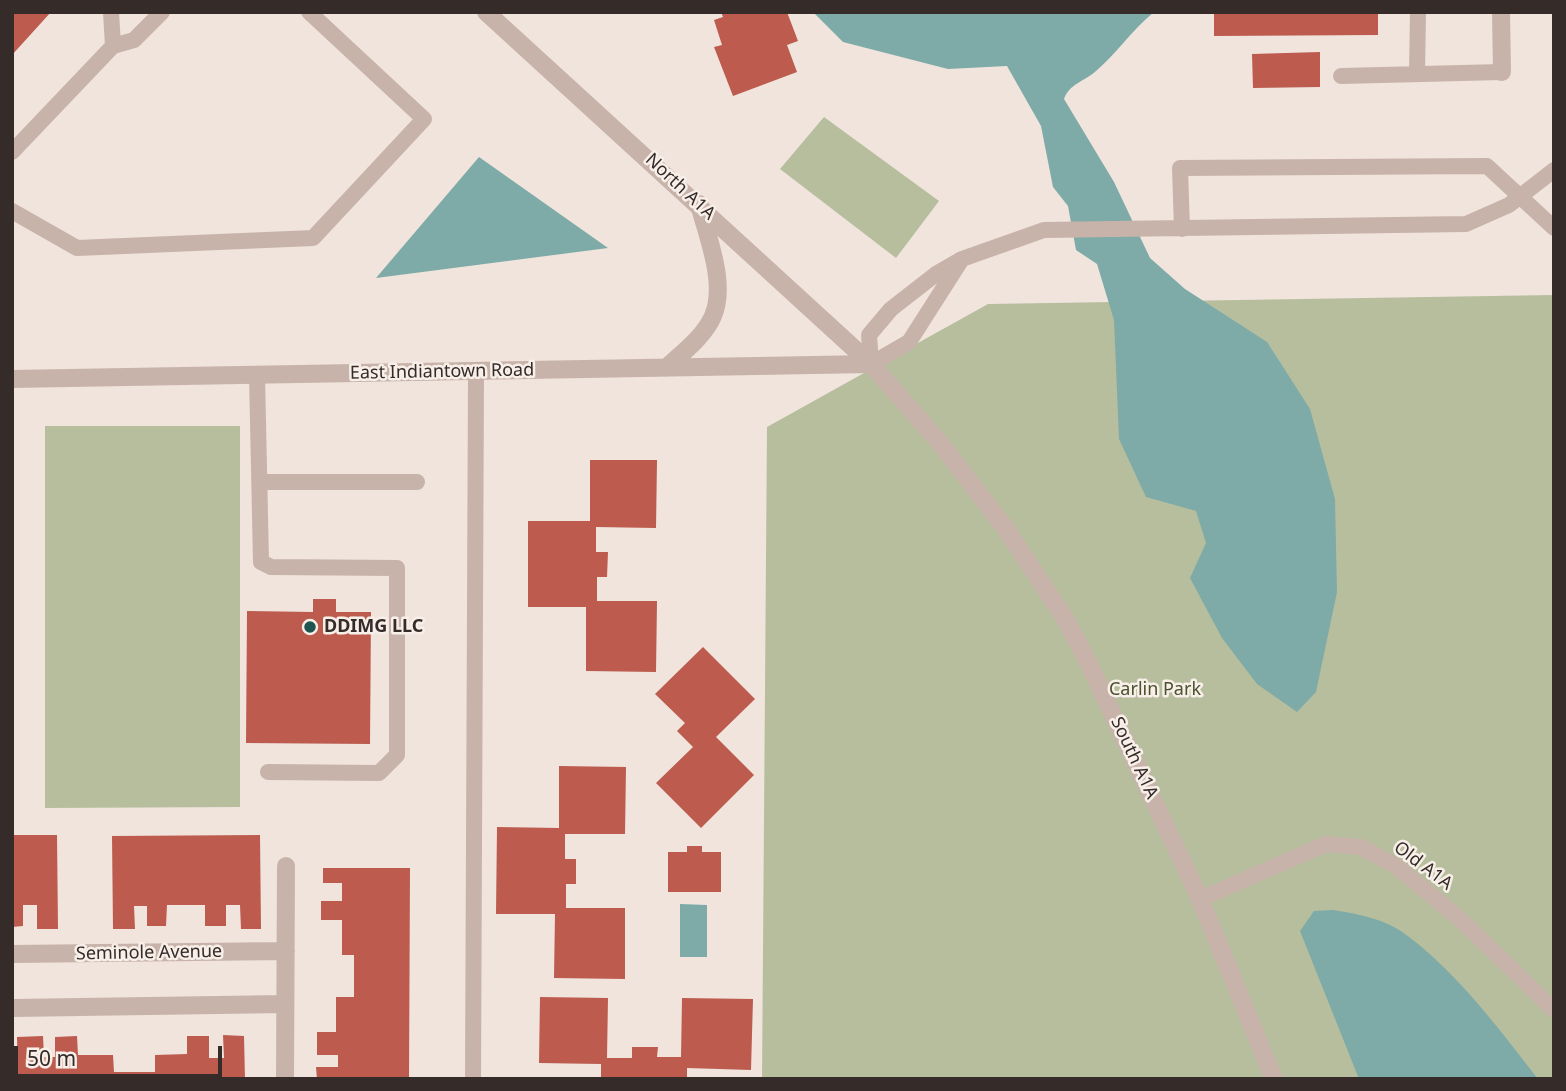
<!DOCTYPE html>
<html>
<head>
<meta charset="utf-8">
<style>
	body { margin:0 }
	#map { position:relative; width:1566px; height:1091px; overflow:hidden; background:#f0e4dd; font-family:"Noto Sans",sans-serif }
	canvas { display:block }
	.frame { position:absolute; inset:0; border:14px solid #352b29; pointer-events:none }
	.scale { position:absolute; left:14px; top:1046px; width:208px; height:32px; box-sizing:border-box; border:4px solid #352b29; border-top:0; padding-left:9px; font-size:21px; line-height:24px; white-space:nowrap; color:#352b29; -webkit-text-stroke:5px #f8efe9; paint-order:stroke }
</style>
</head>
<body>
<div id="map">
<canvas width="1566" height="1091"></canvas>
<div class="frame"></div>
<div class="scale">50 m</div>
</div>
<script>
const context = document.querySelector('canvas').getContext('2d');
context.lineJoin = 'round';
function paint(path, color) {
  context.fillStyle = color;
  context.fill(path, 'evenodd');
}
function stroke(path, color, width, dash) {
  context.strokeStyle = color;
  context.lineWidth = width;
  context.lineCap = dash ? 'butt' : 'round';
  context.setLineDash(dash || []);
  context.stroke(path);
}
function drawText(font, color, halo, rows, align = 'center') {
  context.font = font + ' "Noto Sans",sans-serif';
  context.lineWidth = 5;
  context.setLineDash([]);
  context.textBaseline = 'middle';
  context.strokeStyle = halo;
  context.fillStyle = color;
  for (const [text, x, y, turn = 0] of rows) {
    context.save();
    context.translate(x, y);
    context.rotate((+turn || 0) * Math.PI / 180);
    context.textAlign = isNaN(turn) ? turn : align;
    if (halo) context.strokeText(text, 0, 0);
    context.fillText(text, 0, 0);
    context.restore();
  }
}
paint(new Path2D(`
	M824,117L939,201L896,258L780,169Z
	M1554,295V1079H762L767,427L988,304Z
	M45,426H240V807L45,808Z`), '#b7be9e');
paint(new Path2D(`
	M813,12H1154C1132,30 1117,53 1096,71C1085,81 1069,84 1064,99L1114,182L1150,258L1185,289L1267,342L1310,409L1335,499L1337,592L1316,692L1297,712L1257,684L1222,638L1190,578L1206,543L1196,511L1146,497L1119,439L1114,320L1097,264L1076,250L1068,206L1053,187L1041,126L1007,66L948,69L843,42Z
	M479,157L608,248L376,278Z
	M680,904L707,905V957H680Z
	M1333,910C1358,914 1385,919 1405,934C1457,972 1499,1029 1538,1079H1359L1300,931L1314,911Z`), '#7eaba7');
paint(new Path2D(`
	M12,12H51L12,55Z
	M721,12H787L798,41L787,45L797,72L733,96L714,47L722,45L714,20L723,17Z
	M1214,12H1378V35L1214,36Z
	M1320,52V87L1253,88L1252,54Z
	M590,460H657L656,528L596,527V552H608L607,577H597V601H657L656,672L586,671V607H528V521H590Z
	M313,599H336V612H371L370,744L246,743L247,611L313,612Z
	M703,647L755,699L716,737L754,775L701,828L656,783L693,747L677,731L685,723L655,694Z
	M559,766L626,767L625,834H565V859H576V884H566V908H625V979L554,978L555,914H496L497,827L559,828Z
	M12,835H57L58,929H37V905H23V926L12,927Z
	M260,835L261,929H241L240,905H226V926H205V905H167L166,926H147V906H134L135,929H113L112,836Z
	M687,846H702V852H721V892H668V852H687Z
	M323,868H410L409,1079H317L316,1067H338V1055H317V1032H336V997H354V955H342V920H321V901H342V883H323Z
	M540,997L608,998L607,1058H632V1047H658L657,1057H681L682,998L753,999L751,1070L687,1068V1079H601V1064L539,1063Z
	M223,1035L244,1036L245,1079H18L17,1037L43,1036L44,1057H55V1037L77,1036L78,1055H113L114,1072H155V1055L187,1054V1036H209V1058H224Z`), '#bc5b4e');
stroke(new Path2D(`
	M113,46L134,40L162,12
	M1417,74L1418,12
	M1341,76L1502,72
	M12,152L113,46L111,12
	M12,211L77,248L313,238L424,119L309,12
	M1182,229L1180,168L1487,166L1554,228
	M962,259L909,342L871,364L869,335L891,309L936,274L962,259L1044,230L1466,224L1509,205L1554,170
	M257,375L261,562L271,567L397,568V755L379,773L268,772
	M260,482H417
	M1200,899L1326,844L1361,847L1396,866L1461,920L1554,1010
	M473,1079L476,371`), '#c7b3a9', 16);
stroke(new Path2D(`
	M1501,12L1502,72
	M12,954L286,951
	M12,1008L285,1004
	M285,1079L286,866`), '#c7b3a9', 18);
stroke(new Path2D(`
	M486,12L871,364L940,443L1006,529L1066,620L1090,666L1200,899L1274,1079
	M666,368C682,353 704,337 713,316C727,283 707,236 699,204
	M12,379L871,364`), '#c7b3a9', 18);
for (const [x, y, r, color] of [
	[310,627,7,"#215350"]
]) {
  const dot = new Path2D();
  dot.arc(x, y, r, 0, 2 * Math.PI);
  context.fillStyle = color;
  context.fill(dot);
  stroke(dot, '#f8efe9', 2.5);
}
drawText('18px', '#352b29', '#f8efe9', [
	["North A1A",680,187,43],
	["East Indiantown Road",442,372,-1],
	["South A1A",1134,758,65],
	["Old A1A",1423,866,37],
	["Seminole Avenue",149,953,-1]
]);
drawText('bold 18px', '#352b29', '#f8efe9', [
	["DDIMG LLC",324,627]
], 'left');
drawText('18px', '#49512e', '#f8efe9', [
	["Carlin Park",1155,690]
]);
</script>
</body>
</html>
